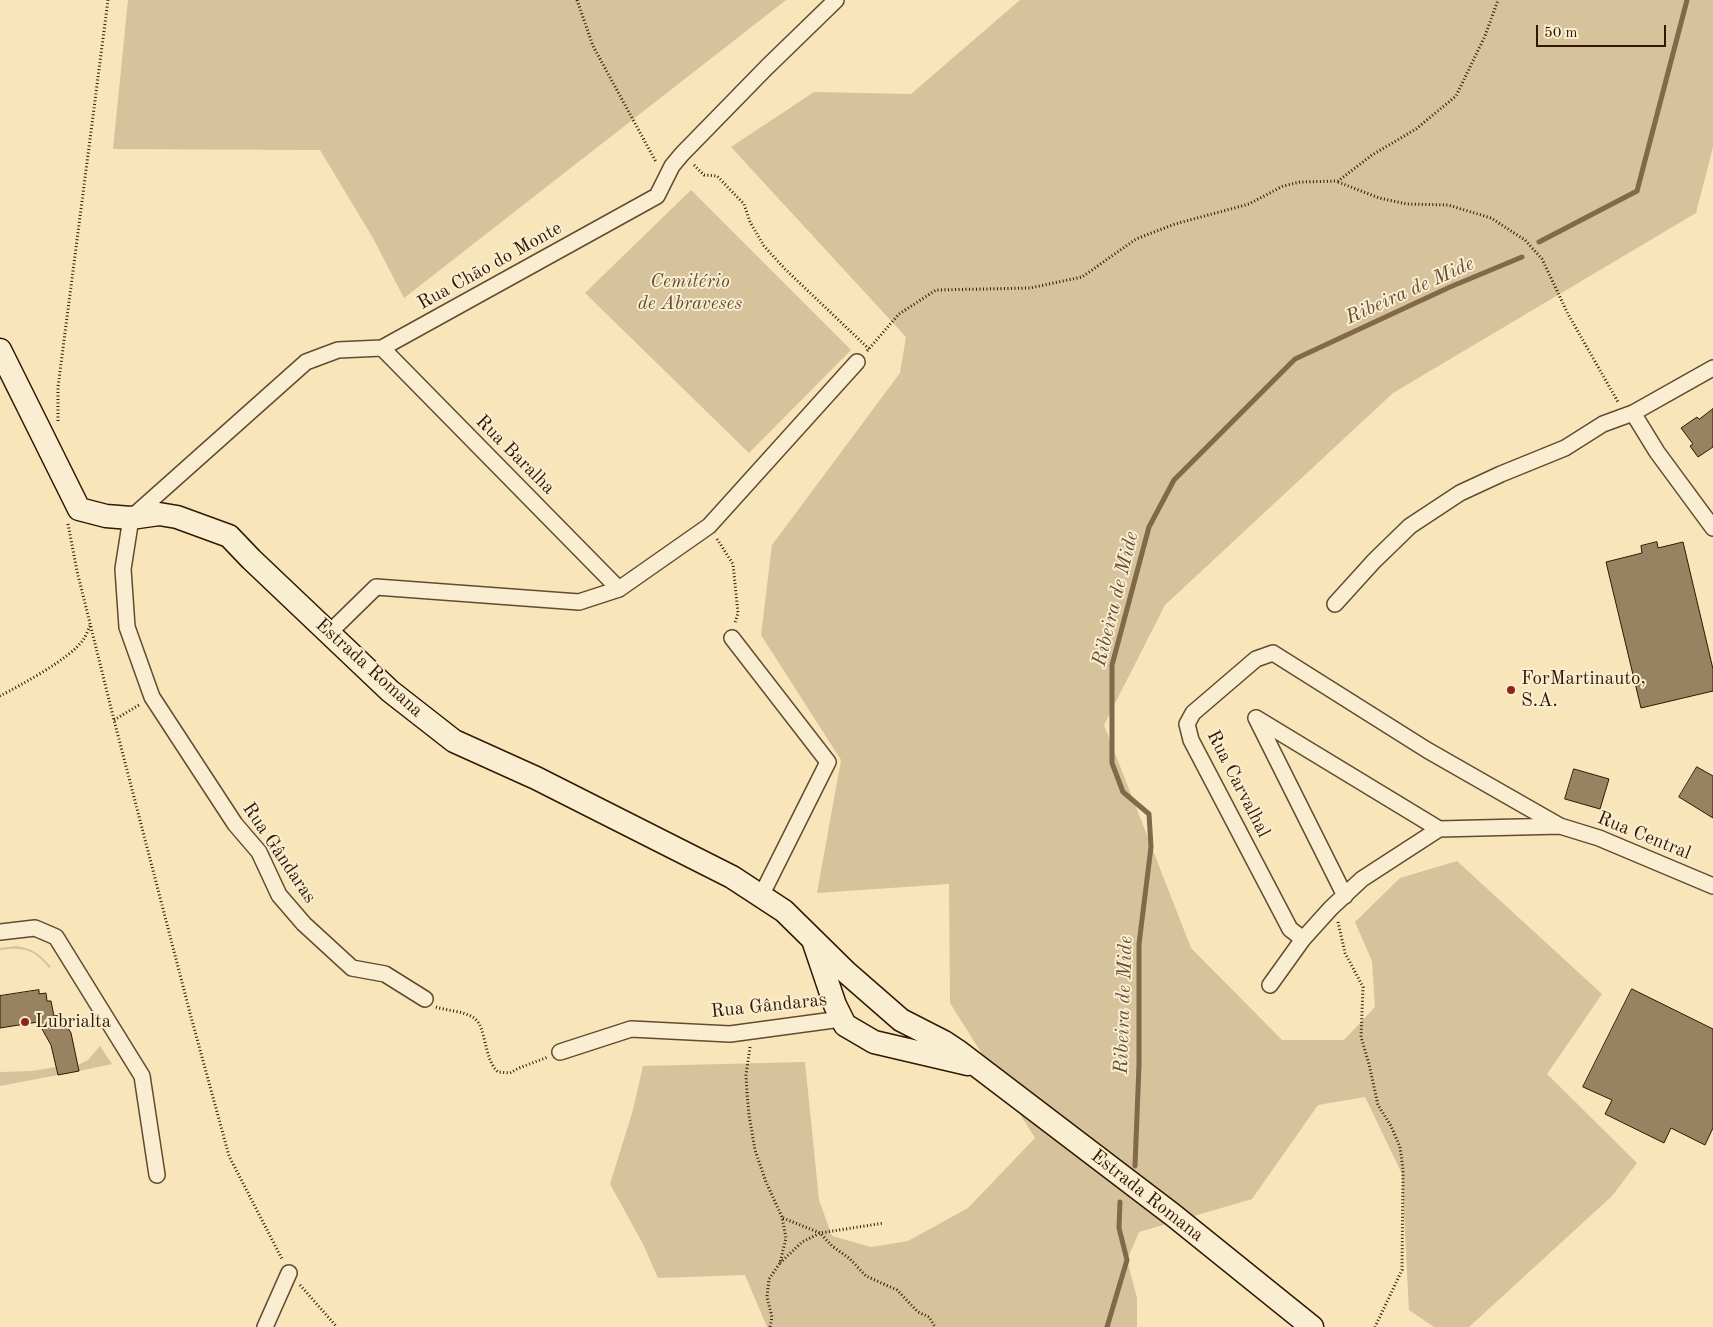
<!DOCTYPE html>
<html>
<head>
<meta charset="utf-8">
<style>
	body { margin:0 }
	#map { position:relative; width:1713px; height:1327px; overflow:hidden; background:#f8e5ba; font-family:"Old Standard TT",serif }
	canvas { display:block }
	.scale { position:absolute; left:1536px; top:25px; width:130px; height:22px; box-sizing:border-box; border:2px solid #321701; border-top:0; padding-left:6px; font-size:15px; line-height:18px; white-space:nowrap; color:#321701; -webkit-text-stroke:4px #faeed2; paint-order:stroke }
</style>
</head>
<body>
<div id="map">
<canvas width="1713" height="1327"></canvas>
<div class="scale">50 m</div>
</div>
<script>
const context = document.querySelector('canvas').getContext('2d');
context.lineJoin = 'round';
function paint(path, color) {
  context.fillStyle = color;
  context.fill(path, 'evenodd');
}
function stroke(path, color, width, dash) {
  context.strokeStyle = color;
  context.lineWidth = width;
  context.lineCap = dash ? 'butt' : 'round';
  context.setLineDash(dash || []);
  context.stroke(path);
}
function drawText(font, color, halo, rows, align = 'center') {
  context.font = font + ' "Old Standard TT",serif';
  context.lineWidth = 4;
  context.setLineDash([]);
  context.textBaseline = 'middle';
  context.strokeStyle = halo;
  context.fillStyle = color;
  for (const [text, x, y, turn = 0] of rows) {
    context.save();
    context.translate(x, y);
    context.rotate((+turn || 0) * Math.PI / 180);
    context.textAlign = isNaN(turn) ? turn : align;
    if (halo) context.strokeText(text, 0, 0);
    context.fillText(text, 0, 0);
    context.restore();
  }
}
paint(new Path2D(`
	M128,0H786L404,298L373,238L320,150L113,149Z
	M1020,0H1713V147L1696,213L1393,393L1165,605L1104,725L1191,948L1282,1040H1344L1375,1007L1372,961L1355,922L1400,878L1457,861L1602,994L1547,1074L1637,1163L1612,1196L1469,1327H1434L1409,1310L1402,1174L1365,1097L1318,1105L1252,1199L1139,1232L1127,1260L1137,1298V1327H767L745,1275L658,1278L643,1244L610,1184L633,1110L643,1066L805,1062L819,1200L832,1236L871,1247L908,1241L968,1208L1035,1138L950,1003L949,884L817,893L841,760L761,635L772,545L900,373L906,337L731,147L814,92L911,94Z
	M691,190L851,350L749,453L585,293Z
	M16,946C32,948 41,955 51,967L49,968C34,949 23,947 0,950V948Z
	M100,1046L112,1064L79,1071L78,1065L88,1060Z
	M56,1067L58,1075L0,1086V1072L32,1071Z`), '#d6c29b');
stroke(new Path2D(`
	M1539,242L1637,191L1687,0
	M1135,1166L1139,1065V944L1151,847L1149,814L1123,792L1112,763V665L1149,527L1174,480L1295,359L1450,287L1522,257
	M1107,1327L1127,1260L1119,1228L1120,1202`), '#81694a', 5);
const building = new Path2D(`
	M1713,409V447L1698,457L1690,446L1693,444L1681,428L1697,417L1699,419Z
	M1657,542L1658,548L1683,542L1713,669V691L1641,708L1606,562L1642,553L1641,546Z
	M1697,767L1713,776V818L1679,797Z
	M1574,769L1609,779L1600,809L1565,799Z
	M1632,989L1713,1029V1128L1705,1145L1671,1128L1664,1143L1605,1114L1612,1100L1583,1087Z
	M39,990V994L46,993L47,1001H51L54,1016L60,1015L71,1033L79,1071L58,1075L51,1045L38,1022L0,1028V996Z`);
paint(building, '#998261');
stroke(building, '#321701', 1);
const street = new Path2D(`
	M382,348L619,589
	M1713,368L1633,413L1657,452L1713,528
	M1335,604L1374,561L1410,526L1460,493L1501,474L1565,448L1603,424L1633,413
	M329,633L376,587L579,602L619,589L709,526L857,362
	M732,638L828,762L761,896
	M1256,718L1439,829
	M1256,718L1345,896
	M1560,826L1439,829L1362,879L1331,908L1303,939L1290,929L1191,740L1187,724L1193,713L1256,659L1273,653L1427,750L1560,826L1599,838L1713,886
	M0,932L35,928L56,937L142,1076L157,1175
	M1270,985L1303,939
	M425,999L385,974L352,968L304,924L279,895L259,852L235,824L152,697L127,627L123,569L131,518L306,362L338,350L382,348L657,196L672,166L682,154L767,67L836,0
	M560,1052L631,1029L730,1034L841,1019
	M265,1327L289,1273`);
const secondary = new Path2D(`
	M0,350L79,509L106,516L131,518L159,514L177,517L229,536L251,559L390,691L454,741L536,778L732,877L784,911L846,972L901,1020L944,1042L959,1052L1173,1215L1312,1327
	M814,943L835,1005L845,1025L874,1042L968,1064`);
stroke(street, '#644a2f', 18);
stroke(secondary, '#321701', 25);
stroke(new Path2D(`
	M577,0L593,46L656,162
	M694,165L704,175L717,176L744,204L750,222L764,246L785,269L869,349
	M1338,182L1379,198L1407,204L1448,205L1491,218L1525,240L1542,259L1568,314L1618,402
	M867,351L899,314L936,290L1030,288L1082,277L1136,239L1175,224L1249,204L1283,186L1300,182L1338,181L1372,155L1416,129L1456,96L1485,36L1498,0
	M58,421V387L108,0
	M68,524L77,571L114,720L190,1013L229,1156L282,1259
	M717,539L733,564L738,613L735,623
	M0,696C21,685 71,658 83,640C86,636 88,630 90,626
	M114,720L139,705
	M1338,922L1345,953L1363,987L1361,1037L1369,1064L1378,1105L1391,1126L1400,1147L1403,1169L1402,1270L1375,1327
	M436,1007C448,1011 464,1011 474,1018C487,1027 483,1058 498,1072L510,1073L519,1068L548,1057
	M750,1047L746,1075L747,1093L749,1115L755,1150L766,1182L782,1217L786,1238L780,1263L769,1279L767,1297L772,1317L770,1327
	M783,1218L820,1233L832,1246L849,1258L866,1276L897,1290L918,1312L929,1317L935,1327
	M780,1263L802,1242L820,1233L884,1223
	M300,1285L337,1327`), '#321701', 3, [1, 2.5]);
stroke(street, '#faeed2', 15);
stroke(secondary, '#faeed2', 22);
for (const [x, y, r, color] of [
	[1511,690,5,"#8f2418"],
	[25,1022,5,"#8f2418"]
]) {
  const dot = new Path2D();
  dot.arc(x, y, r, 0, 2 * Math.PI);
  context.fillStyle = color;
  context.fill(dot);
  stroke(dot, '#faeed2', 2);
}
drawText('19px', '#321701', '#faeed2', [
	["Rua Chão do Monte",490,266,-29],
	["Rua Baralha",515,455,45],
	["Estrada Romana",369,668,42],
	["Rua Carvalhal",1238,784,63],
	["Rua Central",1644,836,22],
	["Rua Gândaras",279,853,56],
	["Rua Gândaras",769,1006,-6],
	["Estrada Romana",1147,1196,38]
]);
drawText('italic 19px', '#634a2f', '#faeed2', [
	["Cemitério",690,282],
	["de Abraveses",690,304]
]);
drawText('19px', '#321701', '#faeed2', [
	["ForMartinauto,",1521,679],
	["S.A.",1521,701],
	["Lubrialta",35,1022]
], 'left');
drawText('italic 20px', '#664d32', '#faeed2', [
	["Ribeira de Mide",1410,291,-24],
	["Ribeira de Mide",1116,599,-76],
	["Ribeira de Mide",1124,1005,-88]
]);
</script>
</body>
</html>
